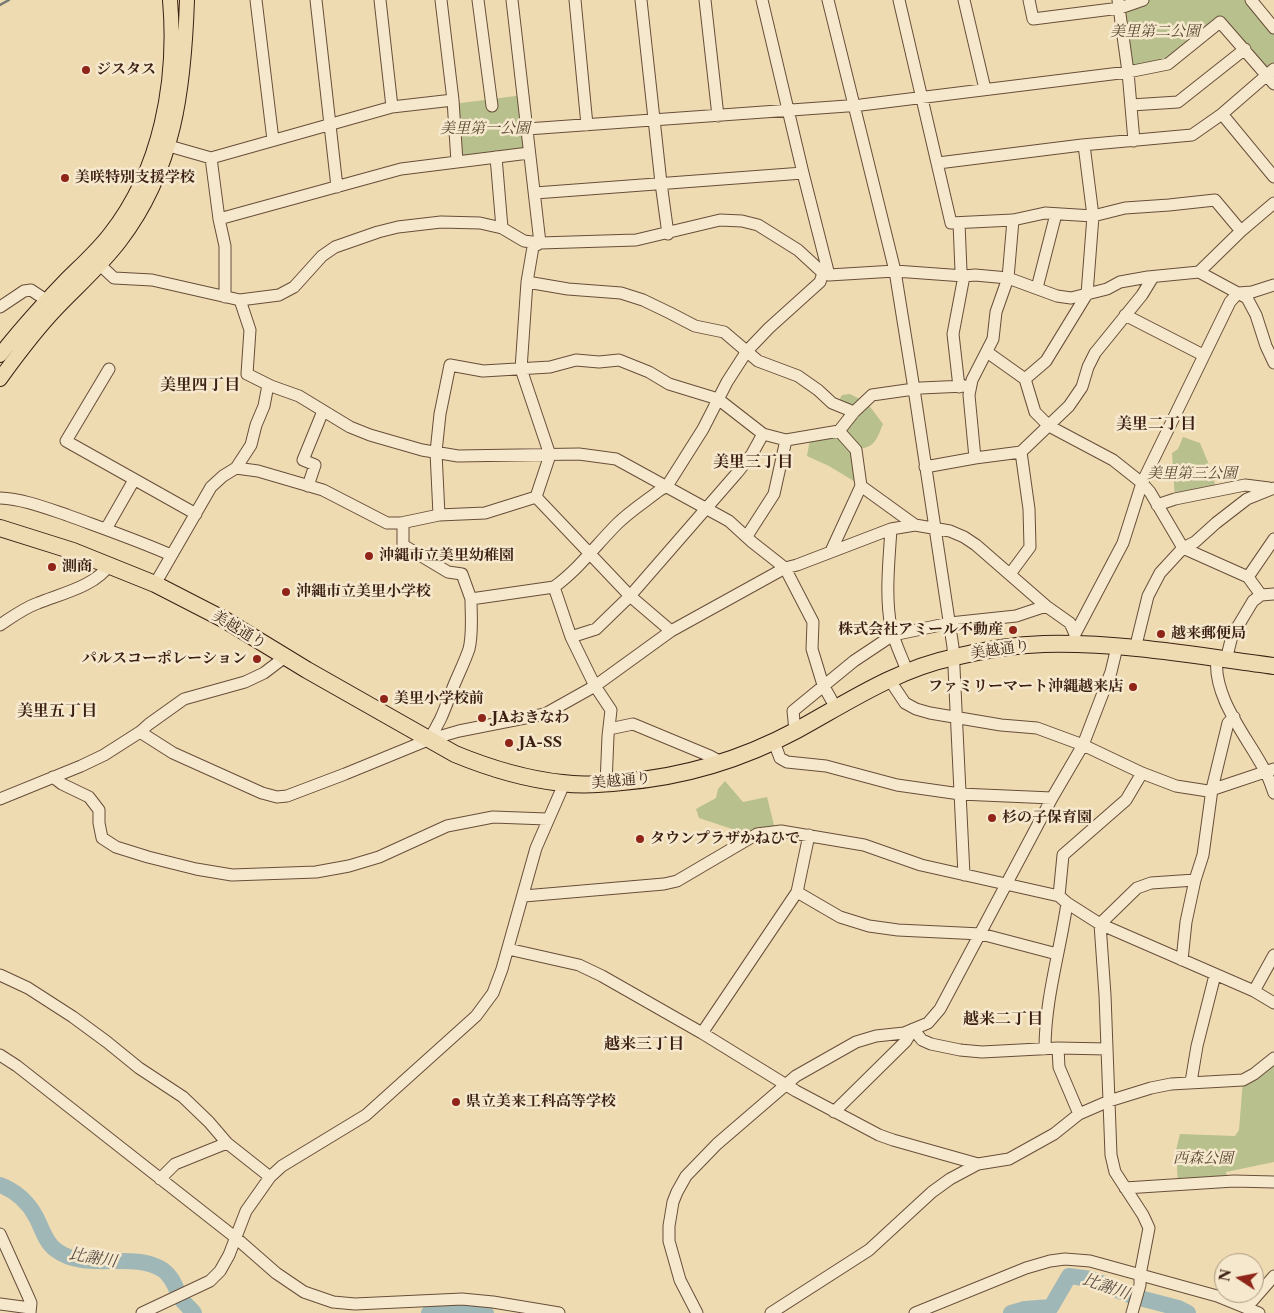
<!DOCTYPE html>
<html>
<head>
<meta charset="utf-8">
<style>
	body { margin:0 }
	#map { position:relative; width:1274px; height:1313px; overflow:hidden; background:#efdbb1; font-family:"Libre Caslon Text",serif }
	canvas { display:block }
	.north { position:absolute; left:1214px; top:1253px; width:50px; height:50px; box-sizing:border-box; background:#f5e8cc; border:1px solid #ab9882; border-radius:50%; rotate:281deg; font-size:14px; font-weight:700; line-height:20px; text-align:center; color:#3b1f13 }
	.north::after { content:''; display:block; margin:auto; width:18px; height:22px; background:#8f2418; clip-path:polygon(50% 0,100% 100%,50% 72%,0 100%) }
</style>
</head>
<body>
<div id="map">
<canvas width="1274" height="1313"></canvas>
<div class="north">N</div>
</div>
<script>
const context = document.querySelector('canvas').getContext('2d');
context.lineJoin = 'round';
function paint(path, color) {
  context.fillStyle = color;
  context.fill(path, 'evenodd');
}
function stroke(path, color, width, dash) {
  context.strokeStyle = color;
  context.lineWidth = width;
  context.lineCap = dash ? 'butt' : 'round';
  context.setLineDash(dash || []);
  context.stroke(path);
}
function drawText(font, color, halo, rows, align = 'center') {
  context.font = font + ' "Libre Caslon Text","Noto Serif JP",serif';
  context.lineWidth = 5;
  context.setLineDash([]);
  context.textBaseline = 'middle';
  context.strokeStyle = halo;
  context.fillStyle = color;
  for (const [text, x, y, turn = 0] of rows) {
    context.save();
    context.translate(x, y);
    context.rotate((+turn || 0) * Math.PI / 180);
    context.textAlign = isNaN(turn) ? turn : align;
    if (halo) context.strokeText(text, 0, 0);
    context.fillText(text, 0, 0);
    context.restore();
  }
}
paint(new Path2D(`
	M1143,0H1251L1274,28V69L1267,76L1220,22L1168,64L1128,72L1120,8Z
	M524,95L529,153L457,162L453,104Z
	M850,394L862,400L853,409L838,402L842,395Z
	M868,404L883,424C877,438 876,447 858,449L844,432Z
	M811,433L838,434L853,452L857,483L829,466L807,456Z
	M1183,437L1200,443L1212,472L1216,489L1175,499L1172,453L1178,449Z
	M725,781L743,802L767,797L775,829L750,835L699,818L696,809L716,798L718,789Z
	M1274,1058V1162L1226,1172L1228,1182L1178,1185L1176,1150L1180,1134L1235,1136L1239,1130L1243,1080Z`), '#b8c08d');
stroke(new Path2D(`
	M0,5L9,0`), '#777b75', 2.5);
stroke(new Path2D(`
	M0,1185C16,1191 28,1202 36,1217C42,1228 45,1242 56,1250C86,1273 132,1250 163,1270C173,1277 176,1289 181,1299C185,1304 190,1308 194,1313
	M429,1313C448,1307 468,1309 486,1313
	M1011,1313L1025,1309L1051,1307L1069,1276L1091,1279L1132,1296L1178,1308L1188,1313`), '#9fb8b7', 16);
const minor = new Path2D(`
	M256,0L273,140
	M316,0L337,187
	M380,0L392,107
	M478,0L492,106
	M512,0L540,243L533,247L527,282L521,369L550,455L536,497L630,596L671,631
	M575,0L587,125
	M641,0L661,183L668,234
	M705,0L718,116
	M762,0L803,173L829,275
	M828,0L895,271L914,389L953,647L964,875
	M899,0L951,223L1013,220L1045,213L1093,216L1125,208L1169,205L1215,200L1241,231
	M964,0L985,89
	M1029,0L1033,19L1120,8L1143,0
	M1118,0L1128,72L1134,141
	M1251,0L1274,28
	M1131,105L1178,102L1245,49
	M1222,114L1274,177
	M527,129L861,105L1128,72L1168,64L1220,22L1274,84
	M169,146L211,158L392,107L453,100
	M496,157L502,228
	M211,158L219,219L225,246V297
	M457,162L529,153
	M938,163L1082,145L1192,135L1222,114L1274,69
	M535,193L803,173
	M219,219L401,169L457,162L453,100L441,0
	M100,265L114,278L152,280L240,300L279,295L294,287L322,256L335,247L378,232L398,227L441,222L480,223L502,228L524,241L540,243L636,240L720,220L742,221L758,225L798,250L823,273
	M1199,272L1241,231L1274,203
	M527,282L568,289L621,293L643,300L670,313L695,326L724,332L758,361L798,376L818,390L832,403L854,412
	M1037,288L1056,214
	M240,300L250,330L247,374L271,386L299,396L350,427L370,435L422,450L458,456L579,454L616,459L729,521L752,542L785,568L813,622L812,649L823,685L836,708
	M0,307L24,291L31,290L46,300
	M1125,315L1203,355
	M987,352L1025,379L1035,412L1049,426L1113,460L1142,483L1150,492L1183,548L1248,577L1261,595
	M109,369L66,441L196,514
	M1025,379L1046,361L1087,294L1093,216L1084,145
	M959,387L953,334L964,276L961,271L959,223
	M839,431L854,412L872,395L921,388L965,386
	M975,458L969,395L972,380L993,339L996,312L1008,278L1013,220
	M925,467L975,458L1021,452L1069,406L1082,387L1088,367L1095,353L1142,295L1153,277
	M236,468L258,471L323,490L387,523H401L439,515L485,513L536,497
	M308,486L315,465L303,460L323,411
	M861,486L915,525
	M0,498C23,499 46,508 67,515C102,528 137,540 171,555
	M1157,505L1175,499L1245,485L1269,488
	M439,515L436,452L440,414L450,365L483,371L550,367L576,360L599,362L619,360L649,372L669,384L718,399L763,434L786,440L839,431L856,450L861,486L832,549L834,550
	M403,523V545L448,572L462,574L471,599
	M106,529L134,480
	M891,529C889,561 885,596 891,627C894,642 902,657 907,671
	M747,536L774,494L786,440
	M1010,574L1030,547L1029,509L1021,452
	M1248,577L1274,539
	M155,584L211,487L223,476L236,468L251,445L256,425L264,406L268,385
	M554,587L571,637L595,686L611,710L608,736L606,784
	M0,625C12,617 24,608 38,603C60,594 96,586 109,565
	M1075,634L1123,543L1142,483L1230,302L1238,293L1252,292L1274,285
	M571,637L596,629L630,596L737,473L752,454L763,434
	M1135,649L1148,596L1160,573L1183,548L1195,542L1216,523L1247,499L1274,488
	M1217,658C1212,697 1248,738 1265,771C1269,778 1271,785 1274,793
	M1226,660L1232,636L1253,601L1261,595L1274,594
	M889,679L905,703L916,709L930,713L1001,725L1037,728L1083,745L1142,773L1176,786L1208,791L1274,769
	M609,729L633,724L710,756L723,763
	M795,731L793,711L854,661L893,635L950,623L1016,616L1046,606
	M140,732L173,753L262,793L277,797L287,796L345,774L428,740L459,731L545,714L595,686L671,631L785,568L797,565L891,529L915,525L950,531L964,537L976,545L1046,606L1070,623L1075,634L1074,644
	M428,740C441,723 446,705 454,685C459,673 465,661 469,649C473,633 471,616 471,599L554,587C579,569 596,545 617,524C630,511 646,501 660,490L667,486L703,429L727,382L747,351L769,328L820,282L823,273L829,275L895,271L964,276L975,275L1008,278L1057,296L1071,298L1107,289L1120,282L1148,277L1199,272L1247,298L1256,315L1266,346L1274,363
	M774,742L780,758L787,762L826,766L897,785L960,794L1052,798
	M53,777L62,784L89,797L99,810V823L102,838L116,847L148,857L196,869L232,875L316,872L349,866L379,857L447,826L493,817L547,819
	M0,799L81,766L104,755L140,732L149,724L184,699L245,682L264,673L285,657
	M797,892L840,917L869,926L898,930L981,934L1057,954
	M524,896L664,884L677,881L757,834L781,831L864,845L921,865L1059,896L1067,903L1100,924L1254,991L1274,1003
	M1059,896L1063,855L1126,800L1142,773
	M508,949L579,965L602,976L702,1033L796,1091L879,1135L893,1140L978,1164
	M1182,960L1186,922L1195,880L1203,855L1212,789L1228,723L1234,717
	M0,975L28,988L73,1017L107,1042L139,1068L183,1097L209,1122L227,1143L270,1177
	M1254,991L1274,955
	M702,1033L797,892L809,835
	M1058,1048L1059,1067L1079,1114
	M1045,1049C1045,999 1060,952 1067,903
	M0,1055L17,1066L236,1238L276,1273L304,1292L333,1302L355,1304L462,1299L493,1302L559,1313
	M1191,1082L1197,1046L1215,975
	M834,1112L906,1041L913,1029L922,1040L931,1044L960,1050L982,1052L1058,1048L1107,1049
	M160,1179L175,1164L227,1143
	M1125,1188L1234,1181L1274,1182
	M0,1234L28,1296L31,1303L30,1313
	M0,1304L30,1308
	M1247,1307L1274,1276
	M142,1313L210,1281L220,1271L229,1255L246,1211L270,1177L282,1166L366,1115L476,1016L493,993L502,969L536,848L564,784
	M697,1313L680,1280L669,1241V1226L673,1202L677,1192L686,1176L717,1144L796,1076L856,1042L876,1036L904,1033L928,1023L940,1009L1052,798L1083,745L1111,672L1117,647
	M771,1313L869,1250L932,1192L950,1179L978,1164L1009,1159L1054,1134L1079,1114L1109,1101L1151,1088L1171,1084L1243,1080L1254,1074L1274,1058
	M915,1313L1026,1268L1050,1261L1065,1259L1090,1261L1217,1296L1259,1313
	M1132,1313L1140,1285V1275L1149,1228L1143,1215L1115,1172L1111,1155L1105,995L1100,924L1137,888L1151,883L1195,880`);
const major = new Path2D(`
	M0,355C20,329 42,305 65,281C80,266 97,251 110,234C161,169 177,81 170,0
	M0,379C18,354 36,330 57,308C78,286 101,266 120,241C175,169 184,88 187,0`);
const highway = new Path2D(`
	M0,528L73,551L155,584L225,620L307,670L455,754C489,768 525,779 562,783C582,786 602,784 622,782C684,777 741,760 797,730C848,702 897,669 955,657C984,650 1015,645 1044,644C1121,642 1198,656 1274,666`);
stroke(minor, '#684e3a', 13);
stroke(major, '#3b1f13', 16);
stroke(highway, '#3b1f13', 18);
stroke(minor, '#f5e8cc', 11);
stroke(major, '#efdbb1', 14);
stroke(highway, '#efdbb1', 16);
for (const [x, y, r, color] of [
	[86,70,5,"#8f2418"],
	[65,178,5,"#8f2418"],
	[369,556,5,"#8f2418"],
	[52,567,5,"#8f2418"],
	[286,592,5,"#8f2418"],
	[1013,630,5,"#8f2418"],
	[1161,634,5,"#8f2418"],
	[257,659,5,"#8f2418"],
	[1133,687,5,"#8f2418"],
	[384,699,5,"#8f2418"],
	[482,718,5,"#8f2418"],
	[509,743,5,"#8f2418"],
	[992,818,5,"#8f2418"],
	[640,839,5,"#8f2418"],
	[456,1102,5,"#8f2418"]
]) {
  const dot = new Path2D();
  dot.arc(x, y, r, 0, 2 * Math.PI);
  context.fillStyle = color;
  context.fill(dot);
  stroke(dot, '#f5e8cc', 2);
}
drawText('italic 15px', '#5a4732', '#f5e8cc', [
	["美里第二公園",1155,32],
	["美里第一公園",485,129],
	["美里第三公園",1192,474],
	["西森公園",1203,1159]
]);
drawText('bold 15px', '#3b1f13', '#f5e8cc', [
	["ジスタス",96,70],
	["美咲特別支援学校",75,178],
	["沖縄市立美里幼稚園",379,556],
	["測商",62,567],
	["沖縄市立美里小学校",296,592],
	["株式会社アミール不動産",1003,630,"right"],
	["越来郵便局",1171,634],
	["パルスコーポレーション",247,659,"right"],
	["ファミリーマート沖縄越来店",1123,687,"right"],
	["美里小学校前",394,699],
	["JAおきなわ",492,718],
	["JA-SS",519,743],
	["杉の子保育園",1002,818],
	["タウンプラザかねひで",650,839],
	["県立美来工科高等学校",466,1102]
], 'left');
drawText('15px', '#3b1f13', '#f5e8cc', [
	["美越通り",239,630,31],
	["美越通り",1000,650,-8],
	["美越通り",621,781,-5]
]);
drawText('bold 16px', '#3b1f13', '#f5e8cc', [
	["美里四丁目",200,385],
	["美里二丁目",1156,424],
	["美里三丁目",753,462],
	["美里五丁目",57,711],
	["越来二丁目",1003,1019],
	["越来三丁目",644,1044]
]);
drawText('italic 16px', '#594d44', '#f5e8cc', [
	["比謝川",93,1258,10],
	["比謝川",1106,1287,19]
]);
</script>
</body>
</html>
